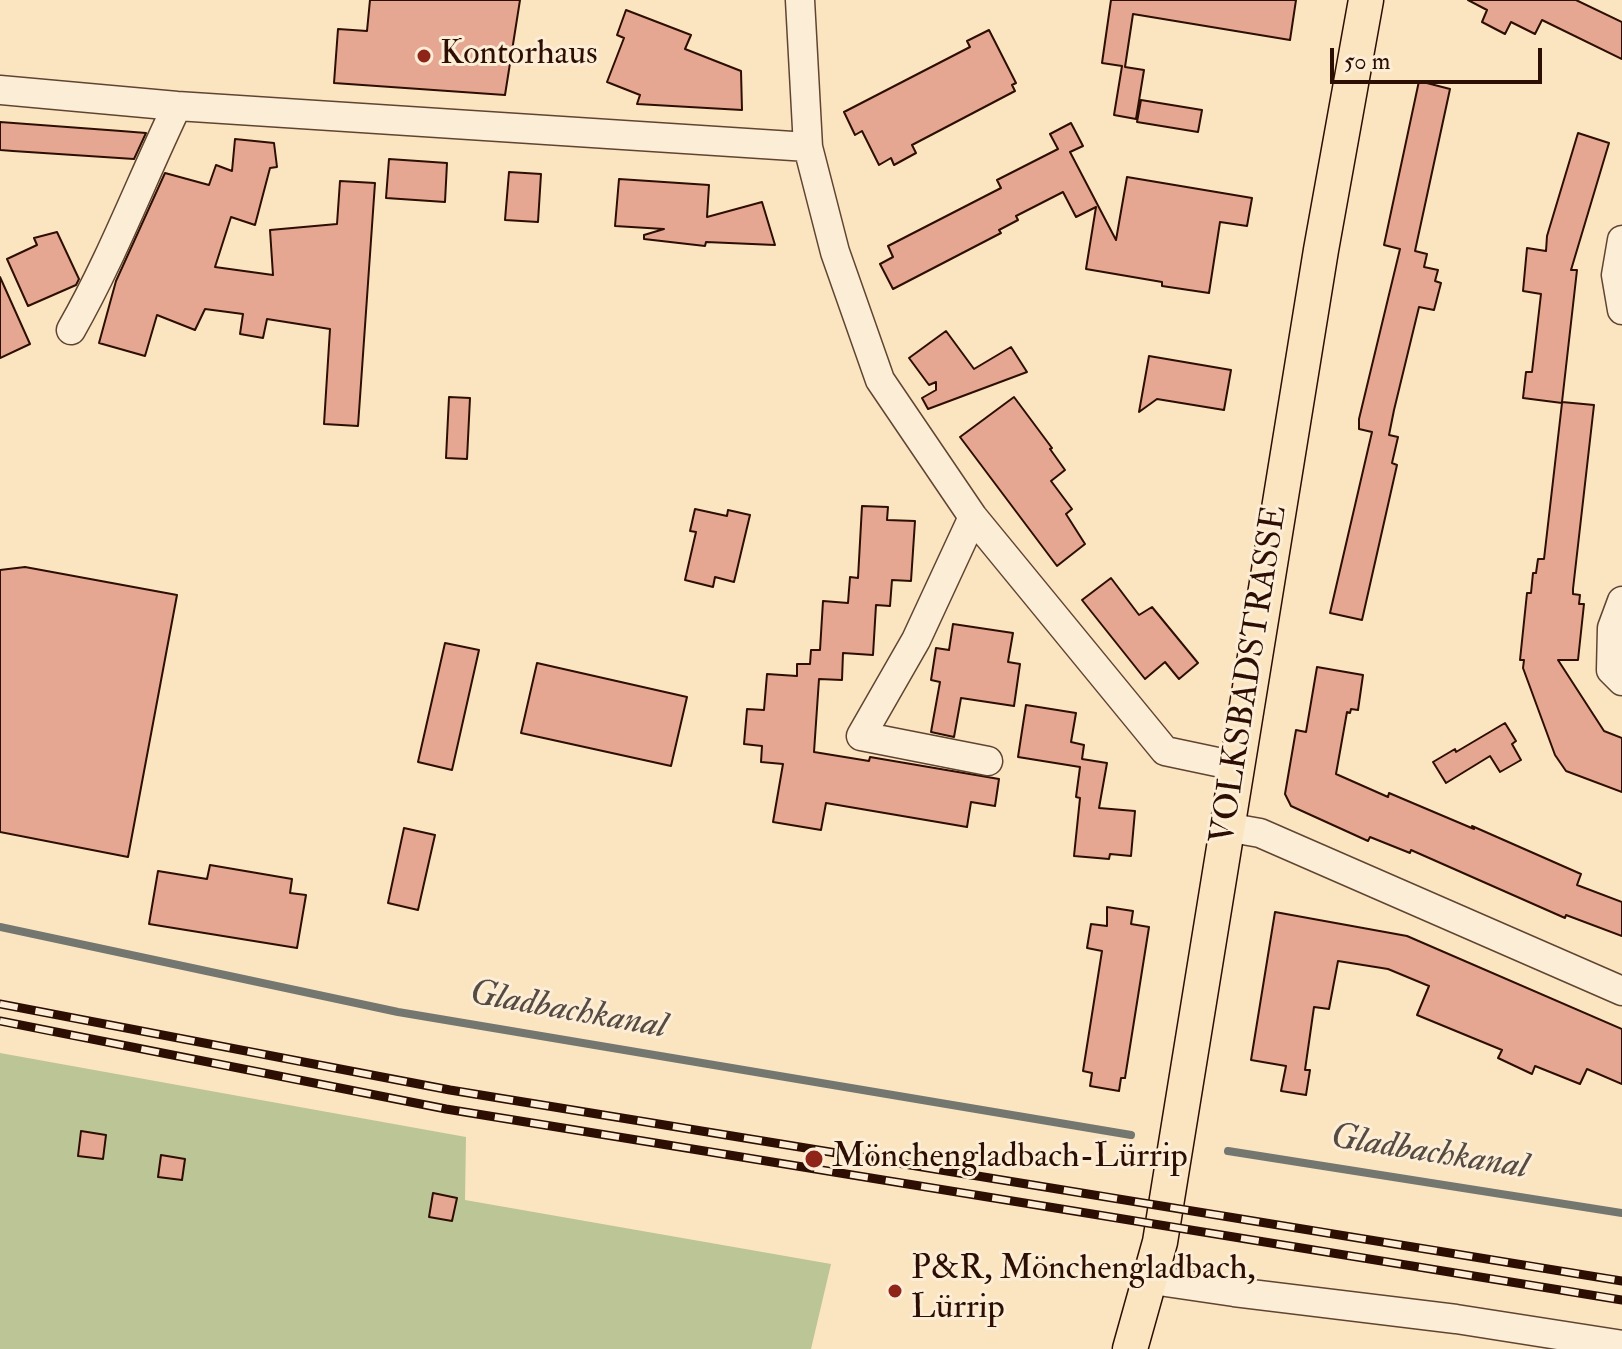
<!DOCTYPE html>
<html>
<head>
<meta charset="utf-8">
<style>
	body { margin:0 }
	#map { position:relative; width:1622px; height:1349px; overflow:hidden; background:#fbe4c0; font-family:"IM FELL Double Pica",serif }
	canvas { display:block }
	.scale { position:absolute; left:1330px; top:48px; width:212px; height:36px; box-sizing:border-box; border:4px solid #2d0e02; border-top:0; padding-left:10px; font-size:24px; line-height:28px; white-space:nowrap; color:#2d0e02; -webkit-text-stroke:6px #fcedd6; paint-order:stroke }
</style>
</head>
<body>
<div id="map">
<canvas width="1622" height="1349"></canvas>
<div class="scale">50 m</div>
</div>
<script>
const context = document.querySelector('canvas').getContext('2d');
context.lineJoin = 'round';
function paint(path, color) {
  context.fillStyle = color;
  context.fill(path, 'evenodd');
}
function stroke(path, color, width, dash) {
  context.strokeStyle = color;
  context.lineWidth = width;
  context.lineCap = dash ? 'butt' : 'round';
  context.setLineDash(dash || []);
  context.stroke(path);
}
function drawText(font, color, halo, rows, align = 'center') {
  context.font = font + ' "IM FELL Double Pica",serif';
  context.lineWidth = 6;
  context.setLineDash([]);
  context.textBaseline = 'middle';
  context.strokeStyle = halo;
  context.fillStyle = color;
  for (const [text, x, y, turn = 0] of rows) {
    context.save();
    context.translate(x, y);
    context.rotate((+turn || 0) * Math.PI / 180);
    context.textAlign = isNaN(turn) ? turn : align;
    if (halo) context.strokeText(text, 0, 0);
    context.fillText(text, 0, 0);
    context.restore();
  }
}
paint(new Path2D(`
	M0,1053L466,1137L465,1200L831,1264L811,1349H0Z`), '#bcc595');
stroke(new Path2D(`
	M0,927L398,1012L1131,1135
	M1228,1151L1622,1213`), '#737770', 8);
const building = new Path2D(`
	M370,0H520L505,95L334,83L338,29L367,31Z
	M1111,0H1296L1290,40L1133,14L1125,67L1144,70L1136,119L1114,115L1122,66L1102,63Z
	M1468,0H1576L1622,22V59L1542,20L1535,34L1511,22L1505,34L1482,22L1487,10Z
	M626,10L691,35L685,49L741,71L742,110L637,104L640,95L607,82L624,38L617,35Z
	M989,30L1016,83L1012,85L1015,91L912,145L916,153L894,165L891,158L879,165L862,131L855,135L844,112L970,47L967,41Z
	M1419,81L1450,89L1415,251L1427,254L1424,267L1438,270L1435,281L1441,283L1434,310L1419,307L1394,410L1389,435L1398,437L1392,463L1397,465L1362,620L1330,613L1372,432L1359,429V419L1400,249L1384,245Z
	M1141,100L1202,110L1198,132L1137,122Z
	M0,122L121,131L146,133L134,159L13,151L0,150Z
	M1071,123L1083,146L1070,152L1116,240L1127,177L1252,198L1247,226L1220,222L1209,293L1162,286V282L1086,269L1096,207L1076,217L1063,192L1016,216L1018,220L999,230L1001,233L893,289L880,264L893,257L888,246L1001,188L997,180L1058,149L1050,134Z
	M1578,133L1609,143L1571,270H1577L1562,402L1594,405L1573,589V594L1580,595L1579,604H1584L1578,660H1558L1604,731L1622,738V792L1566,771L1555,755L1523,668L1524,660H1520L1527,593H1531L1533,573H1536L1538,559H1544L1562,403L1523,398L1526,372H1532L1541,294L1523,291L1527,248L1546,251L1547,236Z
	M235,139L274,143L277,167L270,168L255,225L231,217L215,267L273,275L270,230L337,224L340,181L375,183L358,426L324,424L330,329L267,319L263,338L240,334L243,314L205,309L195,330L157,315L145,356L99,343L116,281L165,173L209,185L216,165L232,171Z
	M389,159L447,163L445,202L386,198Z
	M509,172L541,174L538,222L505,220Z
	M619,179L709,185L707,217L762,202L775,245L706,242L705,246L644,239V235L664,229L615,226Z
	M57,232L79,279L76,285L28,306L7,259L37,245L34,238Z
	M0,277L30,344L0,358Z
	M946,331L974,369L1011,347L1027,372L928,409L922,398L936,390V382L929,385L909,358Z
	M1149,356L1231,370L1224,410L1157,399L1139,412Z
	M449,397L470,398L467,459L446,458Z
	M1014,397L1052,448L1050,449L1065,470L1051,481L1072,509L1066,514L1085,544L1057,566L960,437Z
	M862,506L888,507L887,520L915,521L911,581L892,580L890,606L876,605L873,655L843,653L842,680L819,679L814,752L869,761L870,757L999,779L995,806L971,802L967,827L826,803L821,830L773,822L783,764L761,762L762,746L744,744L747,709L764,710L767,674L797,676V664H810L811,650H820L823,601L848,603L850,577L858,578Z
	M695,509L727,516L728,510L750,515L734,582L715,577L713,587L685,580L696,532L690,531Z
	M25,567L177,595L128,857L0,832V570Z
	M1111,578L1139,615L1152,607L1198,663L1179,679L1165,662L1145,679L1082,600Z
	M953,624L1013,633L1008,662L1020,664L1014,706L961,698L954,737L931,732L940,682L931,680L936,648L949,650Z
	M445,643L479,650L452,770L418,762Z
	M537,663L687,697L671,766L521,733Z
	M1317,667L1363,675L1358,710L1351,709L1350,713L1347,712L1336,774L1388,797L1389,793L1474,829L1472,826L1581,874L1577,885L1622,902V936L1566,915L1565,918L1411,850L1410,853L1370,837L1368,841L1291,806L1285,794L1296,730L1306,732Z
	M1026,705L1076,713L1071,742L1084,745L1082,759L1107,763L1099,808L1135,811L1131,856L1110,854L1109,859L1074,856L1080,798L1076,797L1080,767L1018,757Z
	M1505,723L1516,741L1512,744L1521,760L1500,772L1490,756L1446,783L1433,762L1455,749L1456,752Z
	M404,828L435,835L418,910L388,903Z
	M210,865L292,879L290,893L306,895L297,948L149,924L158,871L207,879Z
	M1107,907L1133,911L1131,924L1149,927L1125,1078H1121L1119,1091L1090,1086L1092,1073L1083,1071L1102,951L1087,948L1091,924L1107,926Z
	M1275,912L1407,936L1622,1029V1084L1587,1069L1580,1084L1535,1066L1532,1074L1498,1058L1502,1050L1417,1015L1429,986L1388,969L1338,961L1329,1009L1314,1007L1305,1070H1310L1306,1095L1281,1091L1286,1066L1251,1060Z
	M81,1131L106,1135L103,1159L78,1156Z
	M161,1155L185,1159L182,1180L158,1177Z
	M433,1193L457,1198L452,1221L429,1217Z`);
paint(building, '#e5a791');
stroke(building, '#2d0e02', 2);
const minor = new Path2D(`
	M800,0L808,147L835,252L880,380L973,517L1165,751L1236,766
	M0,90L177,106L808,147
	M1622,240L1616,275L1622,310
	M71,330C112,258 141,181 177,106
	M973,517L916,640L861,736L988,761
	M1622,601L1612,628L1611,670L1622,681
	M1226,827L1260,833L1622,991
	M1152,1280L1234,1292L1456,1319L1622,1345`);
const major = new Path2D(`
	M1130,1349L1160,1242L1321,250L1366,0`);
stroke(minor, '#604432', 31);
stroke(major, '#2d0e02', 37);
stroke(minor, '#fcedd6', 28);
stroke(major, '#fbe4c0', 34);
const rail = new Path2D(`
	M0,1004L450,1090L1622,1281
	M0,1021L446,1109L1622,1300`);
stroke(rail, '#2d0e02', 9);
stroke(rail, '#fcedd6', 6, [18]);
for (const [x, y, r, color] of [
	[424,56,8,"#8f2418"],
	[814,1159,10,"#8f2418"],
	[895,1291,8,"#8f2418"]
]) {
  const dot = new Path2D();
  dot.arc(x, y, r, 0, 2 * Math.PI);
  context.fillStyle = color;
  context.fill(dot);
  stroke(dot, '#fcedd6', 3);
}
drawText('34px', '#2d0e02', '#fcedd6', [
	["Kontorhaus",440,56],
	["Mönchengladbach-Lürrip",832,1159],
	["P&R, Mönchengladbach,",911,1271],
	["Lürrip",911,1310]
], 'left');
drawText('34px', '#2d0e02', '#fcedd6', [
	["VOLKSBADSTRASSE",1251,675,-81]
]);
drawText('italic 36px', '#564b42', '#fcedd6', [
	["Gladbachkanal",568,1012,10],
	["Gladbachkanal",1429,1154,9]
]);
</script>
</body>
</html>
